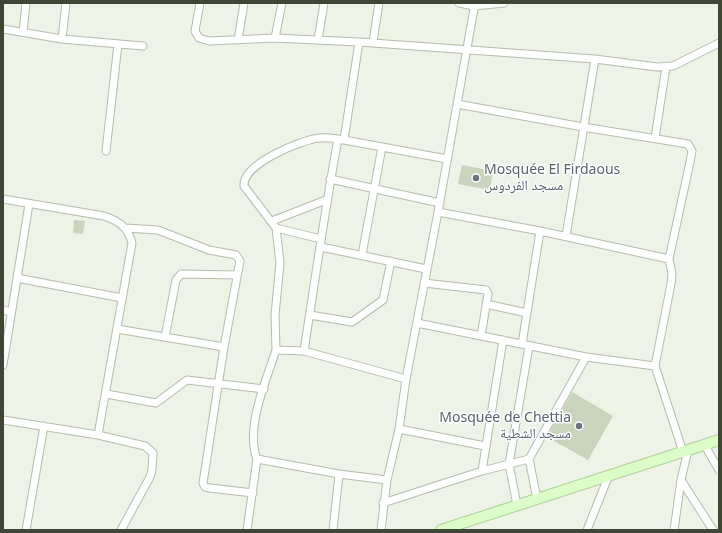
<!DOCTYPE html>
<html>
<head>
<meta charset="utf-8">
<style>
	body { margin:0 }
	#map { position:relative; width:722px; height:533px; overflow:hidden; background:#edf3e7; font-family:"Noto Sans",sans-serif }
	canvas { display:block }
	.frame { position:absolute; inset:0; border:4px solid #3f4636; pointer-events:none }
</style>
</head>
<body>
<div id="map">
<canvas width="722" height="533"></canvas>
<div class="frame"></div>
</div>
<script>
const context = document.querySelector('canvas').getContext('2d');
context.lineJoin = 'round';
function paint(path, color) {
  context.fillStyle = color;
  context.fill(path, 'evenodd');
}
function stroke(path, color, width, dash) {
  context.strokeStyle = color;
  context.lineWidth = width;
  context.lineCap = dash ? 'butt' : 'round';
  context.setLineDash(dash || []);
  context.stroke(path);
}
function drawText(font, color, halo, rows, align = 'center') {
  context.font = font + ' "Noto Sans","Noto Naskh Arabic",sans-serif';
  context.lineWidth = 3;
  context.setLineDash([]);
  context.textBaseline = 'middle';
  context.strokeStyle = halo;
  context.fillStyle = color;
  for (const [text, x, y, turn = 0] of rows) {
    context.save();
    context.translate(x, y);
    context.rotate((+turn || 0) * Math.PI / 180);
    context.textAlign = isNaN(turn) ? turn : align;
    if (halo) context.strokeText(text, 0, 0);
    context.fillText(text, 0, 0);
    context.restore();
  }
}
paint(new Path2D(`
	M462,165L493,171L490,190L458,184Z
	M74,220L85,221L83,234L73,233Z
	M572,392L613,416L588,460L547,437Z`), '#c9d4bd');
const street = new Path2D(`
	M200,3L195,31L199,38L209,41L275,38L359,42L595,59L657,67L673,66L719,43
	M459,3L474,6L504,3
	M3,29L62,39L66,3
	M23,32L26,3
	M275,38L282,3
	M62,39L143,46
	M238,40L244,3
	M318,40L324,3
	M359,42L344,140L447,159
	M373,42L379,3
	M457,104L583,127L688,144L692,151L690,162L669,259
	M655,138L666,67
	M338,139C325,209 315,280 304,351L406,379
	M106,151L118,44
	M330,179L440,203
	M3,199L104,216C119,221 128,227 132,243L98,435L3,420
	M438,212L540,231L669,259L672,274L671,284L655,366L683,452
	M272,221L326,200
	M125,228L158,230L209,250L236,255L240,261L224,347L203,483L205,487L210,488L253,493
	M566,236L595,59
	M321,239L276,228L244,186C242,164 301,140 319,138C327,137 336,139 344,140
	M321,247L426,269
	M362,255L382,147
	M17,278L122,298
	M424,283L486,290L488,294L481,336
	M486,304L527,313
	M3,310L11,312
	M310,315L352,322L383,300L391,261
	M417,323L586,357L655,366
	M117,329L224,347
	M165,337L176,280L181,274L237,275
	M522,344L540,231
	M276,350L275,315L280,263L276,228
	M3,365L29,204
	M106,394L156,403L187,380L264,389
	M399,429L485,446
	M98,435L145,446L153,453L152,470L150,477L121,530
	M704,444L719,470
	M257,459C245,428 266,381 276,350L304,351
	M529,459L537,499
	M482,471L503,340
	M681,480L713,530
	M383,503L482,471L529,459L586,357
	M517,505L509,464L529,346
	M26,530L44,426
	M247,530L257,459L339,474L387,480
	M333,530L339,474
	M381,530L387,480L399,429L406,379L438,212L475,3
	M587,530L609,475
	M674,530L681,480L688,450`);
const secondary = new Path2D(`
	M441,530L719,440`);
stroke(street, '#b4beaa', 9);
stroke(secondary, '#afd298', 12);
stroke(street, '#fff', 7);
stroke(secondary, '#dcfdc7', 10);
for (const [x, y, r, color] of [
	[476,178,4,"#6b7280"],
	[579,426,4,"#6b7280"]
]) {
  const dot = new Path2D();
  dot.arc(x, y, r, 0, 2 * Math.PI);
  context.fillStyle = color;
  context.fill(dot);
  stroke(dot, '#fff', 1.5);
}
drawText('14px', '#5b616d', '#fff', [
	["Mosquée El Firdaous",484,170],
	["مسجد الفردوس",484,186],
	["Mosquée de Chettia",571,418,"right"],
	["مسجد الشطية",571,434,"right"]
], 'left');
</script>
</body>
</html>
